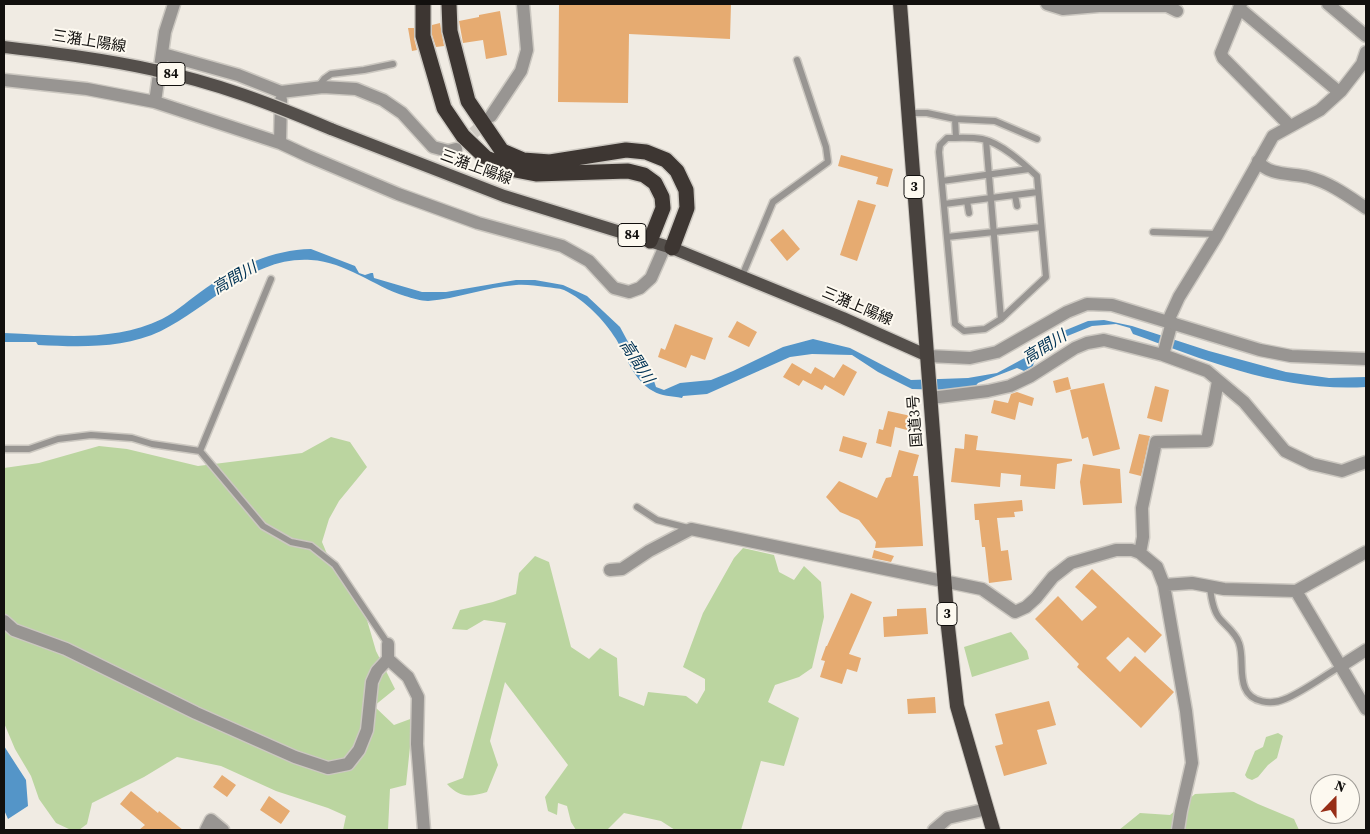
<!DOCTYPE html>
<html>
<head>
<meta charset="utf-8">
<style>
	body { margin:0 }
	#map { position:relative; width:1370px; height:834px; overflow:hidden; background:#f0ebe3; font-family:"Source Serif 4",serif }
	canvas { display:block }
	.frame { position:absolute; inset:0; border:5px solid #12100e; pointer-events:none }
	.north { position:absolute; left:1310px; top:774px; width:50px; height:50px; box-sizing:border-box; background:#fdf9f0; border:1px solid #9f9c96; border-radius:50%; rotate:22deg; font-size:14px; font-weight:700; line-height:20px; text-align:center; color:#12100e }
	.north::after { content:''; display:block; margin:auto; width:18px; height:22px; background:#972e17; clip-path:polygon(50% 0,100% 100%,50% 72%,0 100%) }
</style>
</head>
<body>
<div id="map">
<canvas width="1370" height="834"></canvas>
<div class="frame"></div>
<div class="north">N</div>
</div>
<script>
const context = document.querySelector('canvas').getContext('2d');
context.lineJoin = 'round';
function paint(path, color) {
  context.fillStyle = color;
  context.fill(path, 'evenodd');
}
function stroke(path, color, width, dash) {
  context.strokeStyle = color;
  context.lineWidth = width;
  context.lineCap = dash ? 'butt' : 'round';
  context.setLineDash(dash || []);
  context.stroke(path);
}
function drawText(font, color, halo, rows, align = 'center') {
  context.font = font + ' "Source Serif 4","Noto Sans JP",serif';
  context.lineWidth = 4;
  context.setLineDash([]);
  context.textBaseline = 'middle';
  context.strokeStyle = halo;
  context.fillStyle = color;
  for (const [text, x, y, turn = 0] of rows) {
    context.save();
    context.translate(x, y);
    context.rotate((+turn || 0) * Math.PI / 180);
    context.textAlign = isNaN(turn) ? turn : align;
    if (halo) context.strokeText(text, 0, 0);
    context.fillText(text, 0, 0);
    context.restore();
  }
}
paint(new Path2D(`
	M331,437L350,442L367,467L339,501L329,519L322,542L332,566L365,613L376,651L395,689L374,706L394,725L413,718L406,785L390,789L388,830H343L346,816L328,808L276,791L221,766L177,757L144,777L92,803L87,824L79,830H71L56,823L39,799L31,776L15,749L4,723V468L39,463L99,446L127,449L198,466L302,453Z
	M743,548L774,555L779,572L794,580L804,566L821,582L824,617L812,668L799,677L775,685L768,702L799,718L784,766L761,761L741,830H675L661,821L624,813L607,830H576L571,822L567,806L558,803L557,815L548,811L545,797L568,765L505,682L490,741L498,765L487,792C469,797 460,798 447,784L463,778L506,623L484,620L467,630L452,629L460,610L493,602L516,594L519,573L535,556L549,562L571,647L589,659L600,648L617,658L619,696L644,706L648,692L686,696L697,704L705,690V679L683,667L703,613L734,558Z
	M1011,632L1027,651L1029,659L972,677L964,647Z
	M1278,733L1283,736L1277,758L1268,765L1258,777L1252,780L1247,778L1245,775L1255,751L1263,747L1266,737Z
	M1234,792L1258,804L1294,819L1299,830H1119L1140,813L1170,815L1195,794Z`), '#bbd5a0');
paint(new Path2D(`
	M311,249L355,266L359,273L365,275L371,273H373L374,278L422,292H446L516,280H535L563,285L587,296L620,327L634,353L638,367L648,379L654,381L656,387L664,390L680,383L711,380L733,371L783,347L813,339L850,348L911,380L968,378L997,373L1030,355L1057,335L1066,330L1088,321L1104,320L1132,326L1209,351L1286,372L1329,378L1366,377V387C1283,392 1210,362 1133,334L1130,328L1116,324L1092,326L1060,339L1050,352L1034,362L1033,366L1024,371L1017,368L978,383L974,388L947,390L912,389L878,372L852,355L812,354L790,357L707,394L683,396L682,398C672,396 661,396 653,391C634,381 626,356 616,339C604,320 585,300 564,290C559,288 552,288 546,287C536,286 526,284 516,285C486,287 457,299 428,301C421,301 412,298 405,296C373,286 346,262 311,260C252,256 210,307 161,331C123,349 79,347 38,345L36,342H4V333C55,335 114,343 162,319C178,311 191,298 206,288C238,266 272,250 311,249Z
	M4,746L26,780L28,806L8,819L4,810Z`), '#5495c8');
paint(new Path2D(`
	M559,4H731L730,39L629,34L628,103L558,102Z
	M500,11L507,55L486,59L483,40L463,43L459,21L479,17V15Z
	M440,23L444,46L436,47L432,35V25Z
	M408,28H414V38L417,50L412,51Z
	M841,155L893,169L888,187L876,184L878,177L838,166Z
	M858,200L876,205L857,261L840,255Z
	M783,229L800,249L787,261L770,240Z
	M737,321L757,332L749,347L728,337Z
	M675,324L713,338L705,360L691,355L686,368L658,357L661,348L665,350Z
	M792,363L811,374L815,367L834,378L843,364L857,372L844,396L825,385L822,390L803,380L799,386L783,377Z
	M1068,377L1071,389L1056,393L1053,381Z
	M1104,383L1120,449L1093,456L1088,437L1082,439L1070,390Z
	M1155,386L1169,390L1162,422L1147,418Z
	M1017,392L1034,398L1032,406L1019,402L1015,420L991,413L994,400L1008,403L1011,394Z
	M888,411L911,416L907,430L895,427L891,447L876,443L879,429L883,430Z
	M965,434L978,436L976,450L1072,459V461L1057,464L1055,489L1020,486L1021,475L1001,473L1000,487L951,482L955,448L964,449Z
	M1139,434L1150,436L1141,476L1129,473Z
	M843,436L867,443L862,458L839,451Z
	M899,450L919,455L913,476H918L923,546L875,548L876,542L859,520L840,512L826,497L839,481L877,498L886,478L891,477Z
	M1083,464L1120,469L1122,503L1083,505L1080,482Z
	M1022,500L1023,511L1014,512L1015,517L997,518L1001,551L1008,550L1012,580L989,583L985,547H982L979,520H975L974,504Z
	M874,550L894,556L891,562L872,558Z
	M1092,569L1162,635L1145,653L1128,637L1106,658L1120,672L1135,656L1174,692L1141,728L1077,667L1079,664L1035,619L1058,596L1082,621L1097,607L1075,587Z
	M851,593L872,602L849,654L861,658L857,672L847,669L842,684L820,677L825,661L821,660L826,646H827Z
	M926,608L928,634L884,637L883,617L897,616V609Z
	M935,697L936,713L908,714L907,699Z
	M1049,701L1056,725L1037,730L1047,764L1004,776L995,746L1003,744L995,714Z
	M222,775L236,785L227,797L213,787Z
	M131,791L158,813L159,811L183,830H139L145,825L120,804Z
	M269,796L290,811L281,824L260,810Z`), '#e6ab71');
stroke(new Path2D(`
	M460,145L490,118`), '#cfcac3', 12, [12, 6]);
const service = new Path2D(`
	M318,87L324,79L331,74L364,70L393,64
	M908,113H927L955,119L995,121L1037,139
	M955,119L956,138
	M947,138C958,138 971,137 982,139C1001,143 1023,163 1037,176L1046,277L1001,319L985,329L964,331L955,324L939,152L940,145Z
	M986,140L1001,319
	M942,181L1029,169
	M1015,195L1017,206
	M967,201L969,213
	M944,204L1038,192
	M1153,232L1217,234
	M947,237L1041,227
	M742,276L773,202L828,162L826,147L797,60
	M4,449H29L58,439L91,435L132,438L152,444L200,451L263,526L291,542L311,546L335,565L388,644
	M200,451L271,279
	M637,507L657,520L688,528
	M1210,587C1211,597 1213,611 1220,619C1226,626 1236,633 1239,643C1244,657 1239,674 1245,688C1251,703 1272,705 1285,699C1304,691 1322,677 1341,666`);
const minor = new Path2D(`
	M1047,4L1063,9L1099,6H1167L1177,11
	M1241,4L1221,53L1223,58L1290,126
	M1328,4L1366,36
	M1239,8L1339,92
	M163,54L238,75L281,92L323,87L356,89L383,100L402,113L433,147L448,151L456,149
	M4,80L87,89L155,102L280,143L308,156L398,194L478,223L562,246L589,261L614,288L629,292L640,288L651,278L665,246
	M155,102L165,32L174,4
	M491,116L521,71L527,50L523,4
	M280,143L281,100
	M1258,161C1268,176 1292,173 1308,177C1329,182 1348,196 1366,208
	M1168,321L1179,297L1216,237L1273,136L1320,110L1341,91L1362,64L1366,52
	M1163,355L1172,322
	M931,398L988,391L1010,386L1031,376L1075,348L1087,343L1104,340L1163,355L1207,371L1244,402L1285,451L1312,464L1342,471L1366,462
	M1140,553L1143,537L1142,508L1156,442L1207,441L1218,381
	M610,570L622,569L649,551L691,529L982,589L1015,612L1026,607L1036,598L1053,577L1071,563L1116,550H1132L1140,553L1157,567L1164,585L1186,711L1192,763L1181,811L1178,830
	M1164,585L1192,583L1224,589L1296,591L1366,552
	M1296,591L1366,709
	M4,621L14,630L66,649L196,713L295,757L328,768L348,764L359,750L367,730L372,682L377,671L388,659V644
	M388,659L408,677L418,697L417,744L424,830
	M1341,666L1366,650
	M206,830L211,820L223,830
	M934,830L948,818L987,809`);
const tertiary = new Path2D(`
	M928,356L970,358L997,352L1067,312L1087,304L1112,305L1260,350L1291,356L1366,359`);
const primary = new Path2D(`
	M331,129L504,196L672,248L843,318L928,356`);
const trunk = new Path2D(`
	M900,4L948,627L957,706L993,830`);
const motorway = new Path2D(`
	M423,4V36L444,108L463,136L486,158L515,170L536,174L628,171L644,175L655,183L662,197L663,208L650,241
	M449,4L450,31L468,101L502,151L523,160L550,162L626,150L646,152L666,160L677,171L686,190L687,208L672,248`);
stroke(service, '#ccc8c1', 9);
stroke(minor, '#ccc8c1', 15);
stroke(tertiary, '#ccc8c1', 15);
stroke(primary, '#ccc8c1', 15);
stroke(trunk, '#ccc8c1', 16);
stroke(motorway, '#ccc8c1', 18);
stroke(service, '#989592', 6);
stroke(minor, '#989592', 12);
stroke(tertiary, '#989592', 12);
stroke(primary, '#544f4b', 12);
stroke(trunk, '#48423e', 14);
stroke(motorway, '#3d3632', 15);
const primaryBridge = new Path2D(`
	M4,47C54,53 105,59 154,70C215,82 274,105 331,129`);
stroke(primaryBridge, '#ccc8c1', 15, []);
stroke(primaryBridge, '#544f4b', 12);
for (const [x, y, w] of [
	[171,74,28],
	[914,187,20],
	[632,235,28],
	[947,614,20]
]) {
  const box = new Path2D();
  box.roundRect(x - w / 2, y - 11.5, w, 23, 4);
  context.fillStyle = '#fdf9f0';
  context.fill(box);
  stroke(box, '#12100e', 1);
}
drawText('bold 14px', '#12100e', null, [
	["84",171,74],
	["3",914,187],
	["84",632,235],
	["3",947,614]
]);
drawText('15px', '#12100e', '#fdf9f0', [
	["三潴上陽線",89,42,9],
	["三潴上陽線",476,168,20],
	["三潴上陽線",857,307,23],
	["国道3号",916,421,-94]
]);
drawText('italic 16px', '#035', '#fdf9f0', [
	["高間川",235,279,-30],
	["高間川",1045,348,-32],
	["高間川",636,362,57]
]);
</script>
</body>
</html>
